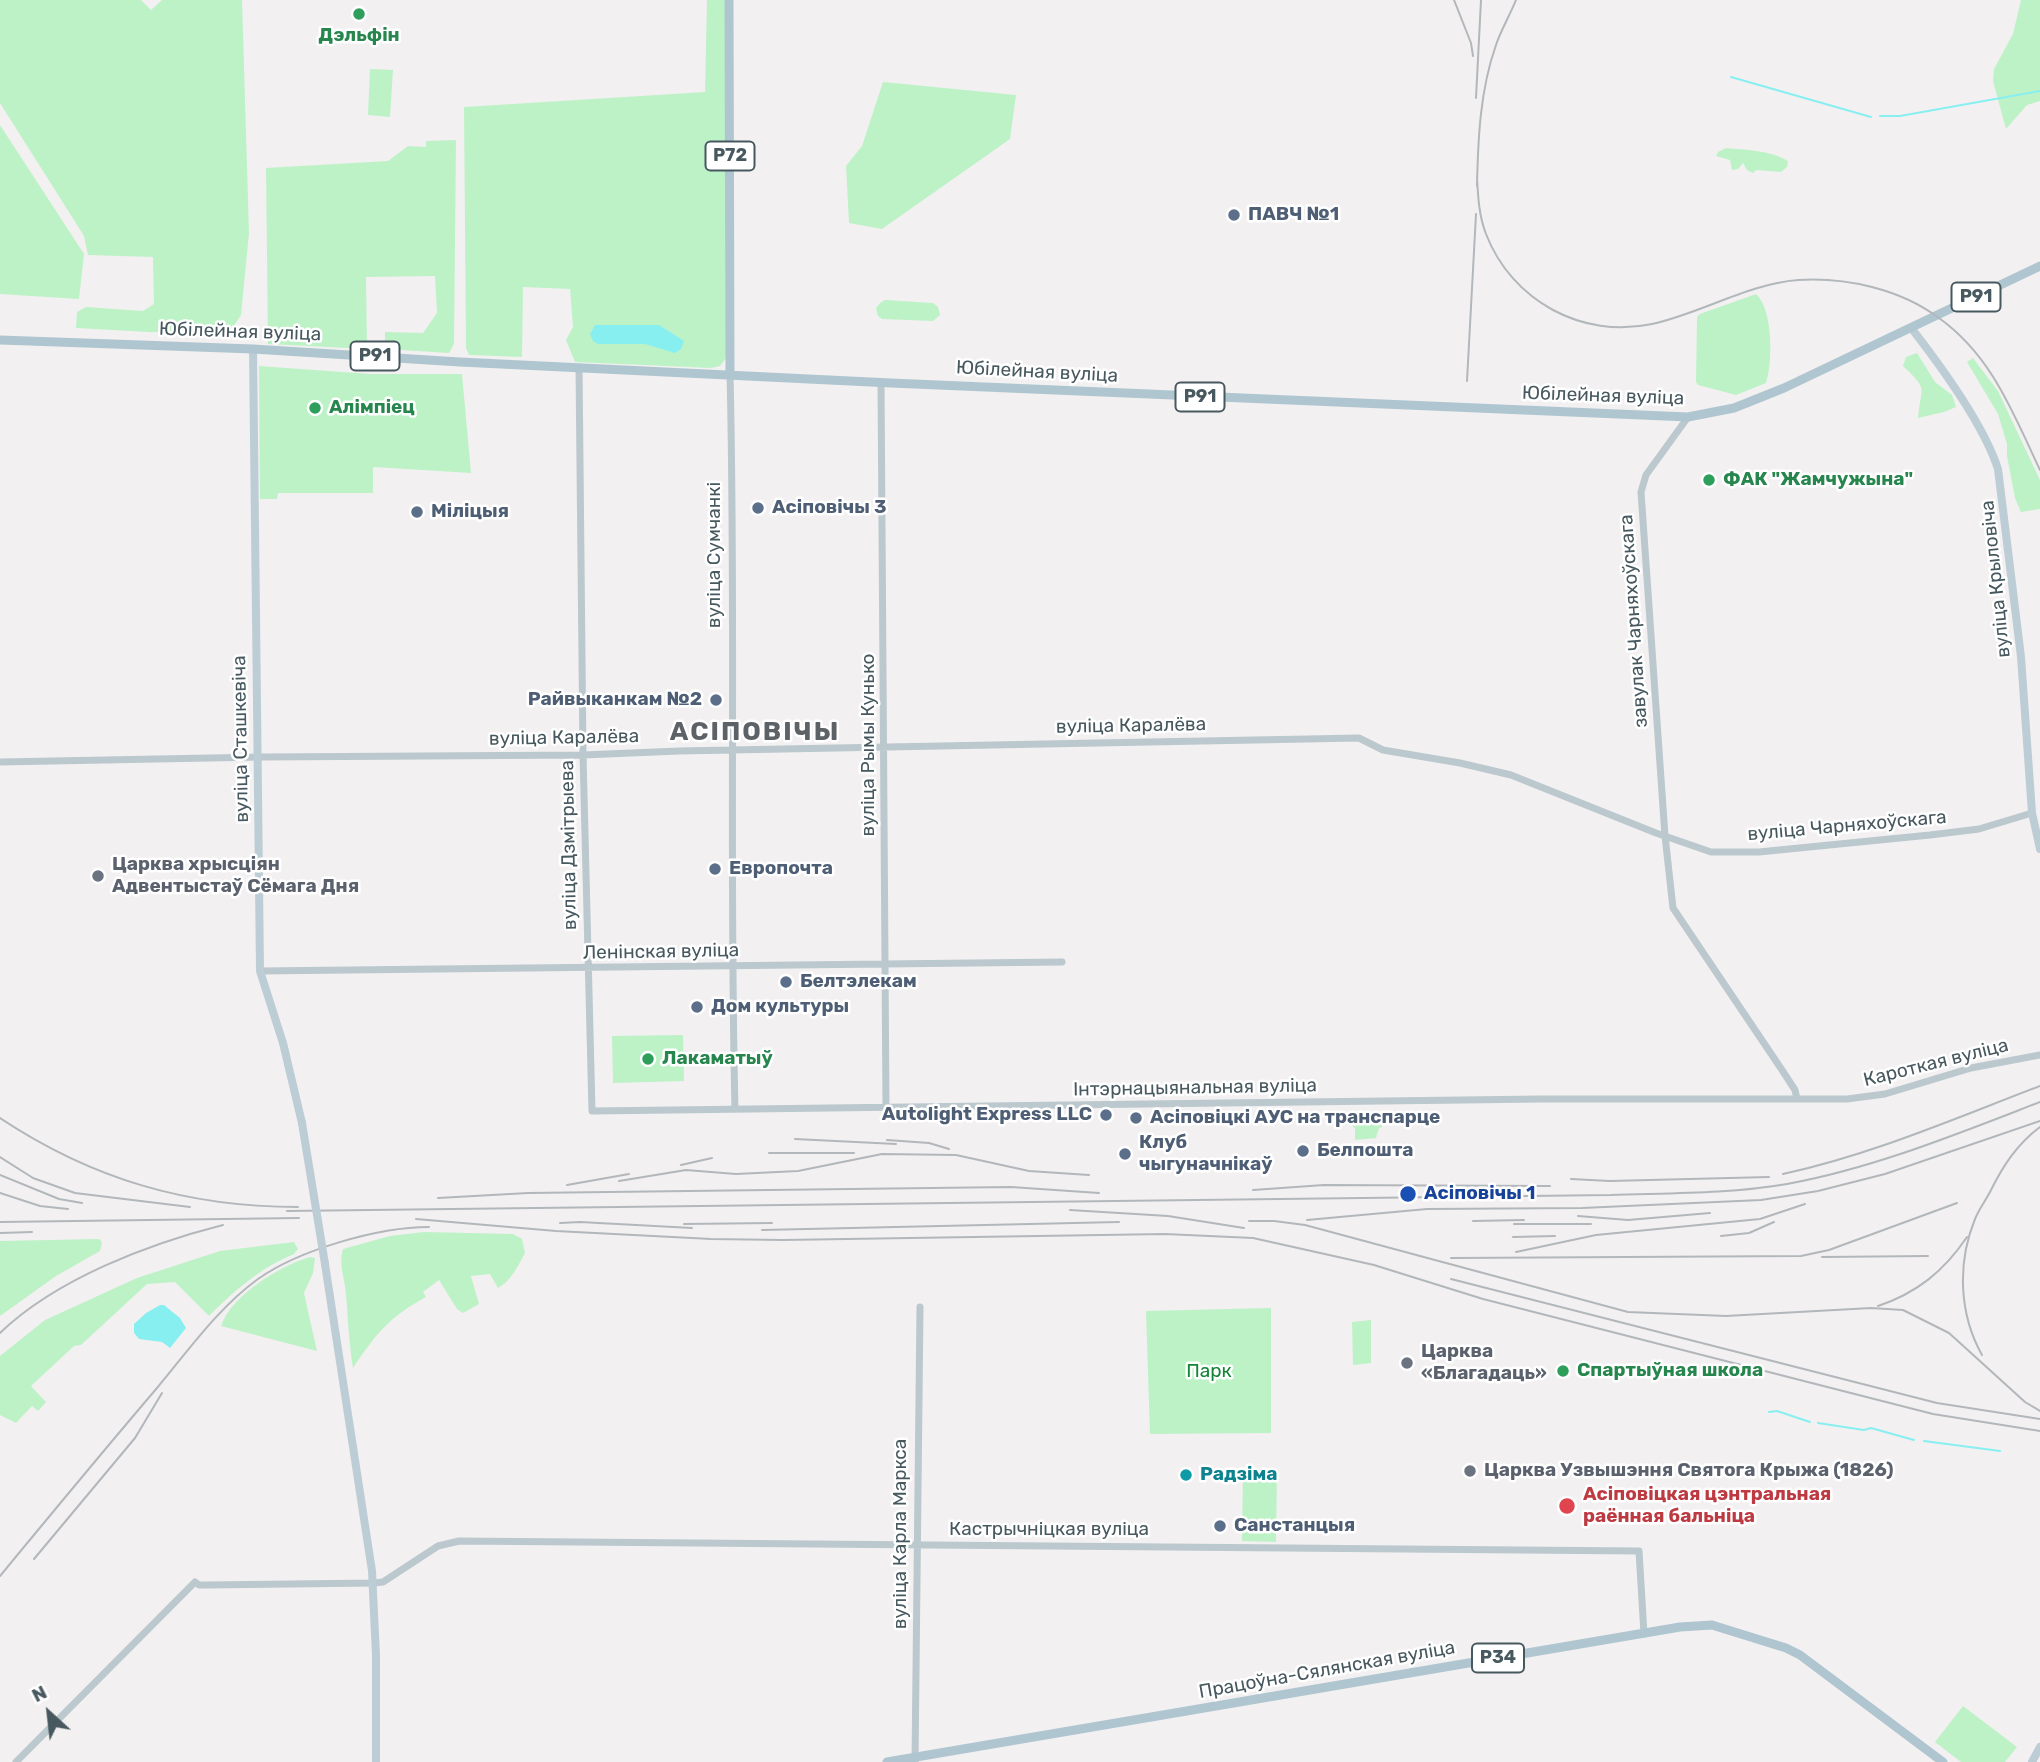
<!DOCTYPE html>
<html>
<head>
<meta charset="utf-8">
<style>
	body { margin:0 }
	#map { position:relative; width:2040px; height:1762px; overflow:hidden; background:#f3f0f1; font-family:Rubik,sans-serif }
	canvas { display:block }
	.north { position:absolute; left:14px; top:1678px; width:70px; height:70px; -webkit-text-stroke:5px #fff; paint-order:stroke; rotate:333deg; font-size:19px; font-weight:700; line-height:28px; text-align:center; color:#47585f }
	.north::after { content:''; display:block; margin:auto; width:24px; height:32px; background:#47585f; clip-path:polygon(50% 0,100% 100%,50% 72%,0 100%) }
</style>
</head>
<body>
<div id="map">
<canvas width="2040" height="1762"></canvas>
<div class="north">N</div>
</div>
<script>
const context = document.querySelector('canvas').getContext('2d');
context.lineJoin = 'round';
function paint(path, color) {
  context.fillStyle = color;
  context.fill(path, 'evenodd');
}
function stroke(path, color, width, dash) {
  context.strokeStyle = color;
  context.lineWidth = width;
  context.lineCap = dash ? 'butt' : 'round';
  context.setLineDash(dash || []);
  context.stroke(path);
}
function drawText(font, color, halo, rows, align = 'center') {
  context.font = font + ' Rubik,sans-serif';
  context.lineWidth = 5;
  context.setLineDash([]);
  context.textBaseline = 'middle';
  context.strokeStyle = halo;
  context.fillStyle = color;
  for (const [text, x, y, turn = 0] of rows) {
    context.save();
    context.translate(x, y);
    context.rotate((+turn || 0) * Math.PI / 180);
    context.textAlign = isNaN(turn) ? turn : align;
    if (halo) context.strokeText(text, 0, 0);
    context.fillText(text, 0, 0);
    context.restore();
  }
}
paint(new Path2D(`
	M0,0H141L151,10L162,0H242L249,233L241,315L229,333L149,332L76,328L77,312L86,307L143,311L154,304L153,257L88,255L84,236L0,103Z
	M707,0H725L726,358L720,366L711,368L575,362L566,340L573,327L570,289L523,287L522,357L469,355L466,348L464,107L705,92Z
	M2021,0H2040V101L2027,105L2006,129L1993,81L1994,69L2013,34Z
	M370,69L393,70L390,117L368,115Z
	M883,82L1016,95L1010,139L882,229L849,223L846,166L862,146Z
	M0,125L84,254L79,299L0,294Z
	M456,140L454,344L449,353L385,349V332L423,333L437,313L435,276L366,277L367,349L268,344L266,168L388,161L408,146L426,147V141Z
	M1726,148C1747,150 1769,150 1788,161L1787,167L1781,172L1756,170L1753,173L1747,170L1743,163L1738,169L1732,170L1730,160L1716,156L1718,152Z
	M1756,294C1773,309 1773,362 1766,383L1736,395L1698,385L1696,382L1697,317L1700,314Z
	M885,300L933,303L938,307L940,315L933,321L882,319L878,316L876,308L880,303Z
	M1917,353L1935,382L1952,395L1956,407L1944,412L1918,418C1921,385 1929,391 1903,366L1906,357Z
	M1973,358L1998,391L2040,480V509L2021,512L2015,498L2007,456V444L1998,414L1967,362Z
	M259,366L370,374H462L471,473L373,467V493H278L277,499H260Z
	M683,1035L684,1081L613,1083L612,1036Z
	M1381,1114L1382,1127L1379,1128L1376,1138L1355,1140V1128L1350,1124L1343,1125L1342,1115Z
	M424,1232L513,1234L522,1239L525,1253C518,1266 511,1281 498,1288L490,1274L471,1276L479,1304L463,1313L457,1309L439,1280L423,1292L426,1297C389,1317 376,1334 353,1368C349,1343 348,1319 346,1294C345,1279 338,1264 343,1249L390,1236Z
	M99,1239L102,1242L100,1251L56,1276L0,1316V1241Z
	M294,1242L298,1249L294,1254C260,1268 234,1291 209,1316L175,1282L147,1284L81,1345L74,1346L31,1386L46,1402L38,1411L32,1406L16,1423L0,1415V1356L45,1320L137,1278L220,1251Z
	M310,1257L315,1258L313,1273L304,1293L317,1351L221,1326C231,1296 279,1266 310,1257Z
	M1271,1308V1433L1150,1434L1146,1311Z
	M1371,1320V1363L1353,1365L1352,1322Z
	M1243,1470H1277L1276,1542L1242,1541Z
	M1963,1706L2017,1747L2005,1762H1961L1935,1742Z`), '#bdf2c7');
paint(new Path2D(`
	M595,325H659L684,341L681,349L675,353L645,344H598L593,341L590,334Z
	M160,1305H164L180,1318L186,1328L170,1348L162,1342L139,1339L134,1333V1324L146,1313Z`), '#88eff1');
stroke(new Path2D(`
	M1731,77L1871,117
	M1880,116H1900L2040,91
	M1769,1412L1777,1411L1810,1422
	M1818,1423L1864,1430L1871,1428L1914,1440
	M1924,1441L2000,1451`), '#88eff1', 2);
stroke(new Path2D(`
	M579,367L583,755L592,1111L1541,1099H1847L1885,1094L1971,1068L2040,1055
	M730,374C736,619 729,864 735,1109
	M881,382L886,1108
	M1688,417L1646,475L1641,492L1665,836L1673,908L1782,1070L1795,1090L1797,1099
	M0,762L262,757L583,755L679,751L1359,738L1383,750L1460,763L1511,775L1656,833L1711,852H1759L1930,835L1979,829L2032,813
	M260,971L1062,962
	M16,1762L195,1582L199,1585H207L374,1583L383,1582L438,1546L459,1541L1639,1551L1644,1634
	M915,1762L920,1307`), '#bbc8ce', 7);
stroke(new Path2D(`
	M1912,329C1940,365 1984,426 1998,469L2021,657L2032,813L2040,849
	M253,349L260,971L283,1043L302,1123
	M325,1264L372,1571L376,1655V1762
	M2032,1762L2040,1747`), '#bdcdd5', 8);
stroke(new Path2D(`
	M729,0L730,374
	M0,340L253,349L460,362L891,383L1688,417L1734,408L1784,388L2040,266
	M887,1762L1680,1627L1712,1625L1786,1648L1800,1655L1943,1762`), '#afc6d0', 9);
stroke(new Path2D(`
	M1454,0L1471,43L1473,56
	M1476,98L1481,0
	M1477,177C1478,197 1479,216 1486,234C1512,301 1582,339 1652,324C1702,313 1747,284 1798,280C1846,277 1900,289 1939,318C1992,356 2013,413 2040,470
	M1477,186C1478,139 1480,90 1496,45C1501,30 1510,15 1516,0
	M1467,381L1476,214
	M0,1118C92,1179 187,1207 298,1207
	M795,1139L896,1144
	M887,1140L929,1143L949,1149
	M769,1153H854
	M0,1157L33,1178L75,1193L190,1207
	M681,1165L712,1158
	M1783,1174C1871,1155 1956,1118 2040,1086
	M0,1175L59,1199L82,1203
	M1571,1179L1610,1181L1769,1177
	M619,1181L686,1170L736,1174L798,1171L882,1154L956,1155L1029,1171L1089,1175
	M567,1185L629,1174
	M1253,1190L1324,1185L1550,1186
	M0,1193L40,1206L68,1209
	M438,1198L528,1193L1011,1187L1099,1193
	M1070,1210L1168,1216L1244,1228
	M287,1211L1611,1195C1669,1193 1729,1194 1787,1184C1874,1168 1957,1134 2040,1102
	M1578,1216L1628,1220L1710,1213
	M416,1219L556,1231L711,1239L783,1240L1165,1234L1253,1238L1374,1265L1483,1299L1933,1414L2040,1431
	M1307,1220L1427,1209L1582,1208L1761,1200L1818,1191L1885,1174L2040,1121
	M1249,1221H1274L1305,1225L1628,1312L1726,1316L1871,1308L1903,1310L1949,1333L2025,1402L2040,1411
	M1473,1221L1524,1220
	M0,1222L299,1218
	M560,1223L580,1222L692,1228
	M684,1224L772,1223
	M1514,1224H1591
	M762,1230L1119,1222
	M0,1233L32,1232
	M1721,1236L1749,1233L1774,1222
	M1513,1237L1555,1236
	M1516,1252L1596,1235L1760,1219L1805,1204
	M1822,1257L1928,1256
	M1451,1258L1801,1256L1829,1250L1957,1203
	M1451,1279L1937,1403L2040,1419
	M1878,1306C1917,1293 1944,1271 1967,1237
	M0,1333C56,1279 148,1244 223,1225
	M1982,1355C1959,1314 1957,1263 1975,1219C1979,1209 1986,1200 1991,1190C2003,1166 2017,1144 2040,1127
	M34,1559L135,1438L162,1393
	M0,1576C52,1513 104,1450 157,1388C188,1351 218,1308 258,1279C299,1250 378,1227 429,1227`), '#b2b7bb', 2);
stroke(new Path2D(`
	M302,1123L325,1264`), '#bdcdd5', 8);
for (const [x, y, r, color] of [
	[359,14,7,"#2e9e5b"],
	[1234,215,7,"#5c6f8a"],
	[315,408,7,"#2e9e5b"],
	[1709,480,7,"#2e9e5b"],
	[758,508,7,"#5c6f8a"],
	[417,512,7,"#5c6f8a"],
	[716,700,7,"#5c6f8a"],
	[715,869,7,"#5c6f8a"],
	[98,876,7,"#6b7280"],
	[786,982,7,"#5c6f8a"],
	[697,1007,7,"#5c6f8a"],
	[648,1059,7,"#2e9e5b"],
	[1106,1115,7,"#5c6f8a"],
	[1136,1118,7,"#5c6f8a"],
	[1303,1151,7,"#5c6f8a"],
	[1125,1154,7,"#5c6f8a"],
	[1408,1194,9,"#1a4fb4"],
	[1407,1363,7,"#6b7280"],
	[1563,1371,7,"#2e9e5b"],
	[1470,1471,7,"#6b7280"],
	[1186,1475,7,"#0f9aa8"],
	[1567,1506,9,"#e0444e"],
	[1220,1526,7,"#5c6f8a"]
]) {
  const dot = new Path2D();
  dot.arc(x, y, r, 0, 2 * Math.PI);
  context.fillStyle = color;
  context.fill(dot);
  stroke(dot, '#fff', 2.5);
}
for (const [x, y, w] of [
	[730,156,49],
	[1976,297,49],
	[375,356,49],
	[1200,397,49],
	[1498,1658,52]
]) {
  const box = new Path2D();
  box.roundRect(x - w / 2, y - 14.5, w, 29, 5);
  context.fillStyle = '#fff';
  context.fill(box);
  stroke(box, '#47585f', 2);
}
drawText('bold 18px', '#47585f', null, [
	["Р72",730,156],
	["Р91",1976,297],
	["Р91",375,356],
	["Р91",1200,397],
	["Р34",1498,1658]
]);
drawText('bold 19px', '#27864d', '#fff', [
	["Дэльфін",359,36,"center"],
	["Алімпіец",329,408],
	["ФАК \"Жамчужына\"",1723,480],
	["Лакаматыў",662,1059],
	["Спартыўная школа",1577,1371]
], 'left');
drawText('bold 19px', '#4e5e75', '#fff', [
	["ПАВЧ №1",1248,215],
	["Асіповічы 3",772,508],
	["Міліцыя",431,512],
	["Райвыканкам №2",702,700,"right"],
	["Европочта",729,869],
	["Белтэлекам",800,982],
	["Дом культуры",711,1007],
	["Autolight Express LLC",1092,1115,"right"],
	["Асіповіцкі АУС на транспарце",1150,1118],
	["Клуб",1139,1143],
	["чыгуначнікаў",1139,1165],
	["Белпошта",1317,1151],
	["Санстанцыя",1234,1526]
], 'left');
drawText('19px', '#47585f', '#fff', [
	["Юбілейная вуліца",240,332,2],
	["Юбілейная вуліца",1037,372,3],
	["Юбілейная вуліца",1603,396,2],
	["вуліца Сумчанкі",715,555,-90],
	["вуліца Крыловіча",1996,579,-96],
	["завулак Чарняхоўскага",1634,621,-94],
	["вуліца Каралёва",1131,726,-1],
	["вуліца Каралёва",564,738,-1],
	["вуліца Сташкевіча",241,739,-91],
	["вуліца Рымы Кунько",869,745,-90],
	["вуліца Чарняхоўскага",1847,826,-5],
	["вуліца Дзмітрыева",569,845,-91],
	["Ленінская вуліца",661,952,-1],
	["Кароткая вуліца",1936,1063,-14],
	["Інтэрнацыянальная вуліца",1195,1088,-1],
	["Кастрычніцкая вуліца",1049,1530],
	["вуліца Карла Маркса",901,1534,-90],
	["Працоўна-Сялянская вуліца",1327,1670,-10]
]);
drawText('bold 19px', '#5b616d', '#fff', [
	["Царква хрысціян",112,865],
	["Адвентыстаў Сёмага Дня",112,887],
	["Царква",1421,1352],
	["«Благадаць»",1421,1374],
	["Царква Узвышэння Святога Крыжа (1826)",1484,1471]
], 'left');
drawText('bold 19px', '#164399', '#fff', [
	["Асіповічы 1",1424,1194]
], 'left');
drawText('19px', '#138536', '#fff', [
	["Парк",1209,1372]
]);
drawText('bold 19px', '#0d838f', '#fff', [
	["Радзіма",1200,1475]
], 'left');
drawText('bold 19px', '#be3a42', '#fff', [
	["Асіповіцкая цэнтральная",1583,1495],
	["раённая бальніца",1583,1517]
], 'left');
context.letterSpacing = '2px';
drawText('bold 26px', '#5c6266', '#fff', [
	["АСІПОВІЧЫ",755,732]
]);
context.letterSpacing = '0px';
</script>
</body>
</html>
